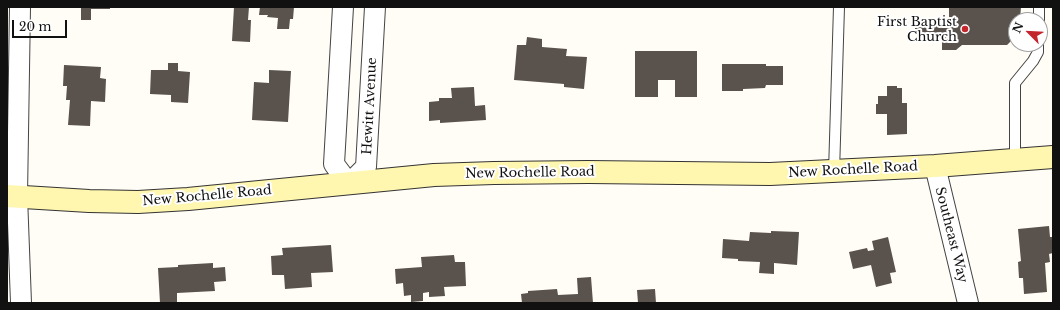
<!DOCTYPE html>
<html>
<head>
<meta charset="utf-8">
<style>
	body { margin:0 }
	#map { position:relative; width:1060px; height:310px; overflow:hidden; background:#fffdf5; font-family:"Libre Baskerville",serif }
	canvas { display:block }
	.frame { position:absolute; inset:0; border:8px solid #111; pointer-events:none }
	.north { position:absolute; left:1008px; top:12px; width:40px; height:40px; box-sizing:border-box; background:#fff; border:1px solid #a0a0a0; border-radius:50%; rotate:294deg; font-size:11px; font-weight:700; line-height:16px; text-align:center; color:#111 }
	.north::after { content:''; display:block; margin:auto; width:14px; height:18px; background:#c4262e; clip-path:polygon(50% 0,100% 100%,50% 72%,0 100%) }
	.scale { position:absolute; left:12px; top:20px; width:55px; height:18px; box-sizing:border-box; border:2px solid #111; border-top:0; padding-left:5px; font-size:12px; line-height:14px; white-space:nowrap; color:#111; -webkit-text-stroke:3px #fff; paint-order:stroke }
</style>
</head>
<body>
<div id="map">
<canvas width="1060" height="310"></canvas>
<div class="frame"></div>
<div class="north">N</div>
<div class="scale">20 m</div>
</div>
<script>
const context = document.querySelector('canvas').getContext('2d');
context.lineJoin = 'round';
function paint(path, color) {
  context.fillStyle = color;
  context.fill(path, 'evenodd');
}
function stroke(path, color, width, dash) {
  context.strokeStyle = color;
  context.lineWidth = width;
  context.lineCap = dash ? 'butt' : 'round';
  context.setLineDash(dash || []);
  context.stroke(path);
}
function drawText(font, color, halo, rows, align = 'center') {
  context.font = font + ' "Libre Baskerville",serif';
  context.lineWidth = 4;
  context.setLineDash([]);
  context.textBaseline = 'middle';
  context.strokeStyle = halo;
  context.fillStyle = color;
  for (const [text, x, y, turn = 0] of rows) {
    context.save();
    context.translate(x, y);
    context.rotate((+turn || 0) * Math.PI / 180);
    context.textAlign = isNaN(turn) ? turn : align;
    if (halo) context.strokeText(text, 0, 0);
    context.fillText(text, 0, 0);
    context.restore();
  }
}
paint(new Path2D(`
	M81,7H110V9H91V20H81Z
	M234,7H249L248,20H251L250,42L232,41Z
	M260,7H294L293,19H290L289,29H277L278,18L267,17L268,15H259Z
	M949,7H1021L1020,20H1016V36L1007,45H962L956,50H942V35H915V24H949Z
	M527,37L542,39V47L567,49L566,56L587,57L584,89L564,87V84L514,80L517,45H526Z
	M635,51H697V97H675V80H658V97H635Z
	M168,63H178V71L190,72L188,103L171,102V95L150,94L151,70H168Z
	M722,64H766V66H783V85H766L765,88L743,89V91H722Z
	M64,65L101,67L100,78L106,79L105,102L91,101L90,126L68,125L70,100H66L67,86H63Z
	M269,70L291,71L288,122L252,120L254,82L269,83Z
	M887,86H897V88H902V103H907V134L887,135V114H876V104H878V96H887Z
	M474,87L475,106L485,105L486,120L440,123V120L429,121V102L439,101V98H452L451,88Z
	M1049,226L1050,237H1053V253L1049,254L1050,262L1045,263L1047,292L1024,294L1023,278H1019L1018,262L1021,261L1018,229Z
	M771,231L799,232L797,265L774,263V274L759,273L760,262L738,261V259L722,258L723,239L749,241L750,232L771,233Z
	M888,237L896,272L890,273L892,283L876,287L871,265L853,269L849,252L867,248L868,251L874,250L872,241Z
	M331,245L333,272L311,273L312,287L285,289L284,275H272L271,256L283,255L282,248Z
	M454,255L455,262H465L466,286L444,287L445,296L429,297V292L423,293V301L411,302V295L404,296L403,283L396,284L395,269L422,267L421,257Z
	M213,263V268L225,267L226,281L214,282L215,291L177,293V303H160L158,268L178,267V265Z
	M591,277L593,303H522L521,294L528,293V291L557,289L558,295L578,294L577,278Z
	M655,289L656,303H638L637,290Z`), '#5a524d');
const lane = new Path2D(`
	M1039,20V7
	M1015,161V83L1033,61L1038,52V44
	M834,172L839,7`);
const street = new Path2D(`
	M20,7L17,196L21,303
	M343,7L334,164L349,184L366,167L375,7
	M935,166L968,303`);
const secondary = new Path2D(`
	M7,196L89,201L138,202L188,199L434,175L494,173L588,172L770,174L935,166L1053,157`);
stroke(lane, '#444', 12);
stroke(street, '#444', 22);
stroke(secondary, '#333', 24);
stroke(lane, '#fff', 10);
stroke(street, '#fff', 20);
stroke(secondary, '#fff6b0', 22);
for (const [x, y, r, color] of [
	[965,29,4,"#c4262e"]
]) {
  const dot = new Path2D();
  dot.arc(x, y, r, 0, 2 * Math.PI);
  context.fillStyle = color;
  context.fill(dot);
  stroke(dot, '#fff', 1.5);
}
drawText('13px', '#111', '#fff', [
	["First Baptist",957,22],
	["Church",957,37]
], 'right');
drawText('13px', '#111', '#fff', [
	["Hewitt Avenue",370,106,-87],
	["New Rochelle Road",853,170,-3],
	["New Rochelle Road",530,173,-1],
	["New Rochelle Road",207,196,-5],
	["Southeast Way",951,235,76]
]);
</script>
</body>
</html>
